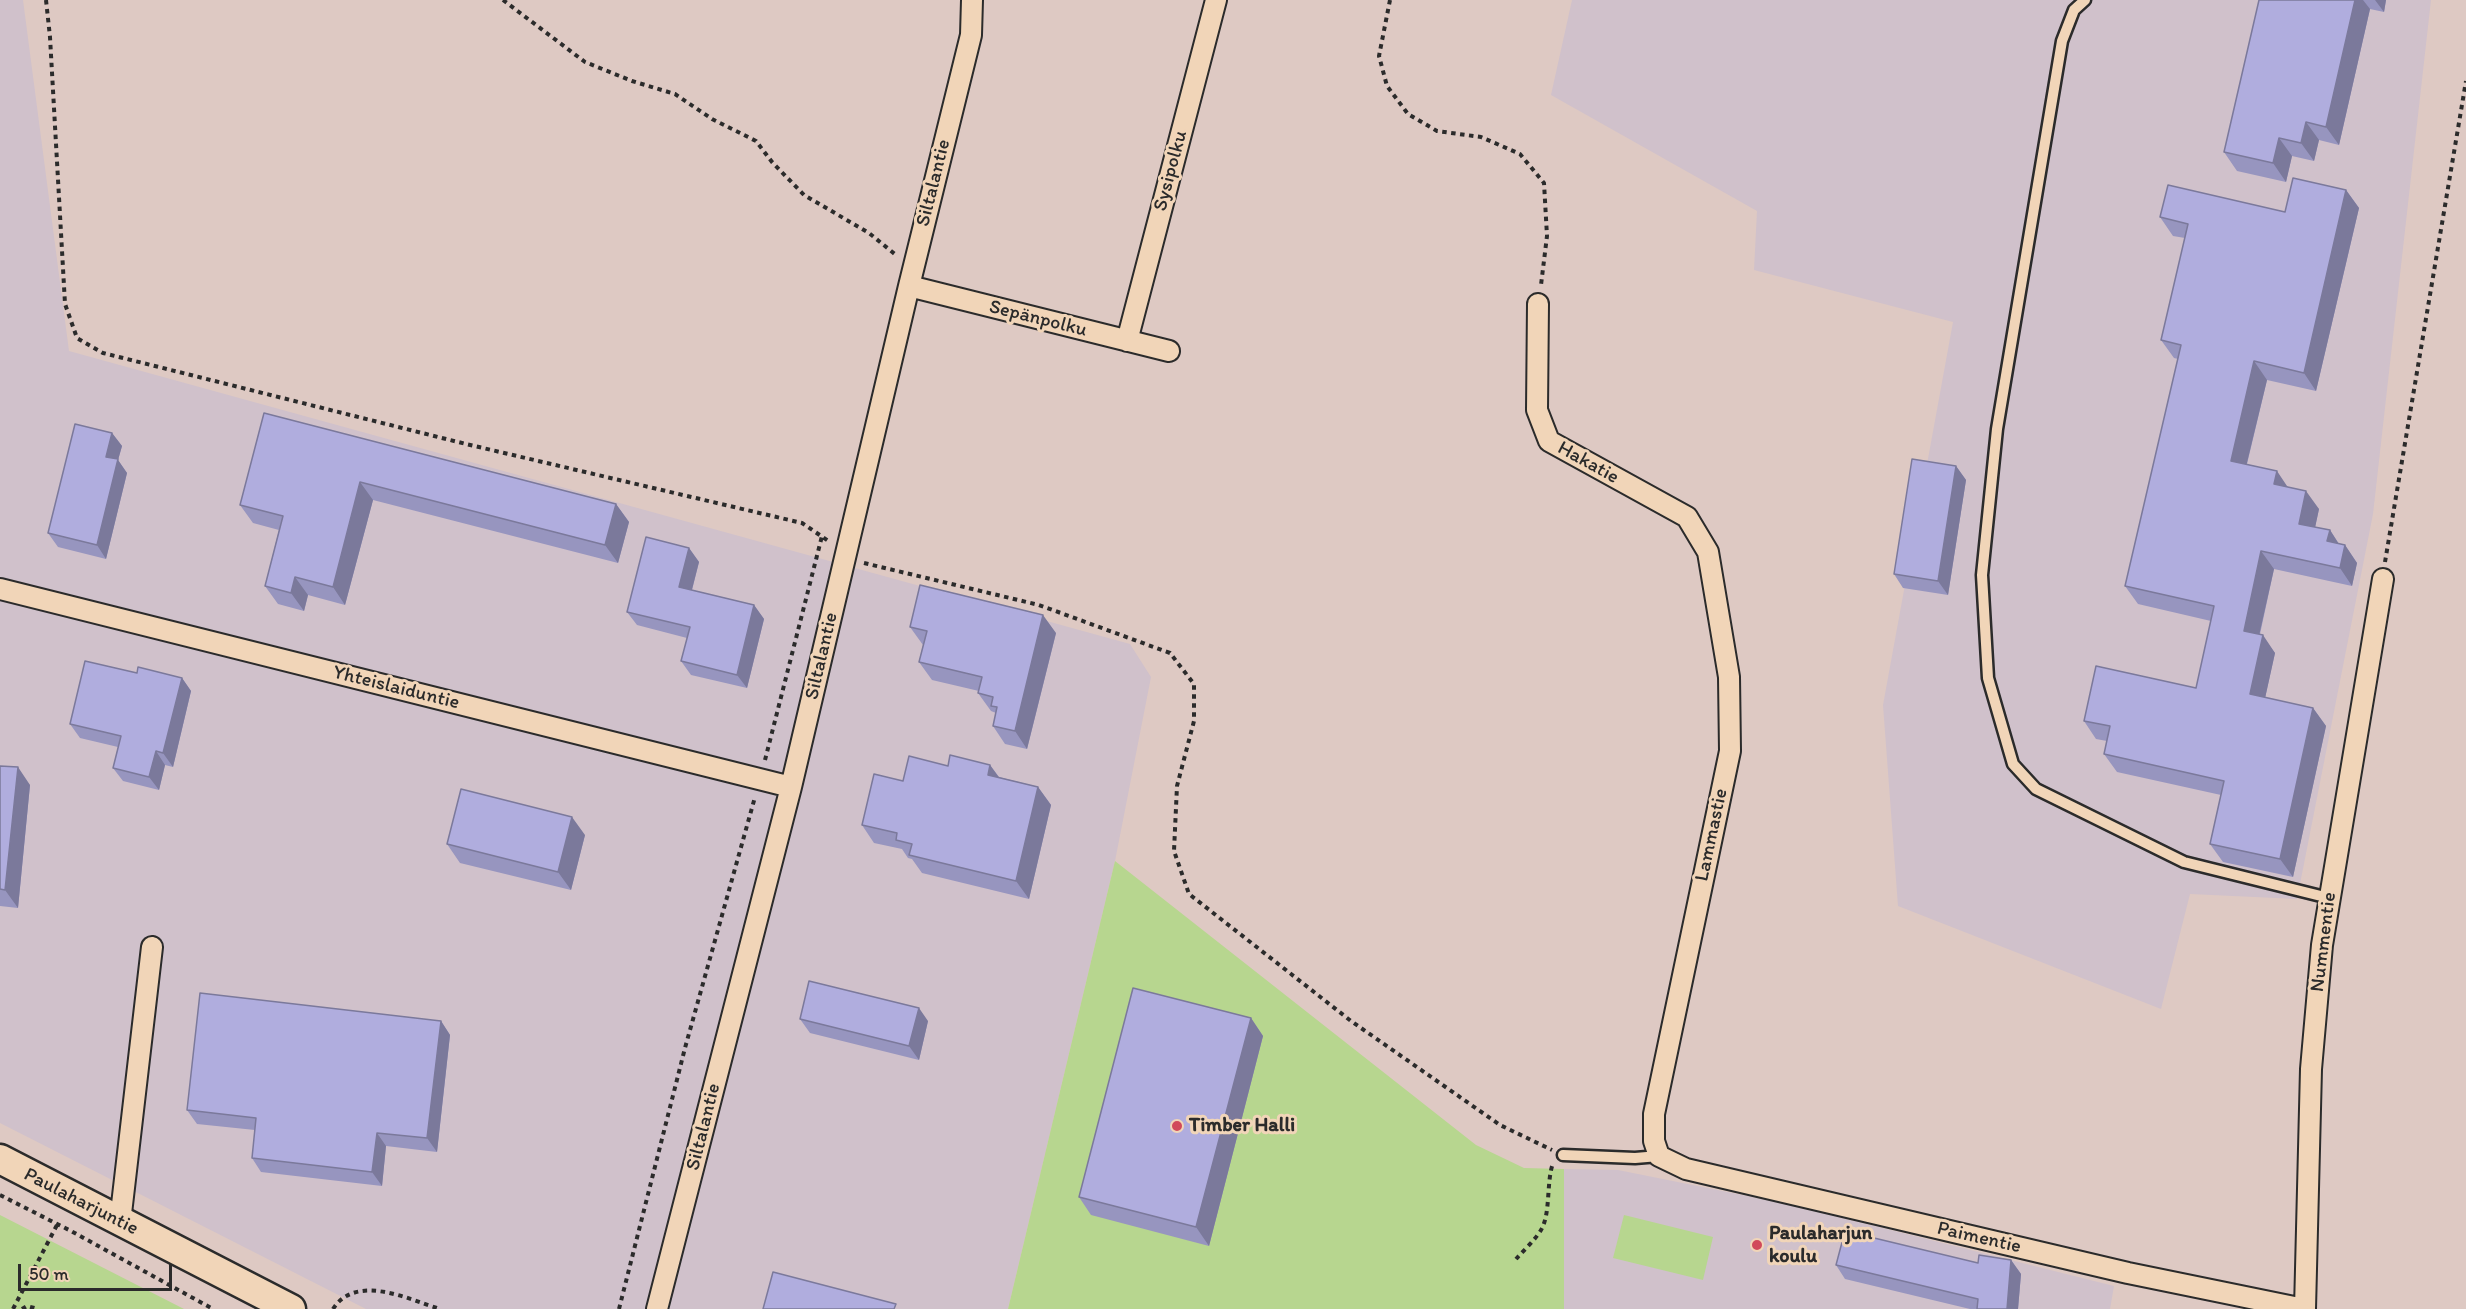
<!DOCTYPE html>
<html>
<head>
<meta charset="utf-8">
<style>
	body { margin:0 }
	#map { position:relative; width:2466px; height:1309px; overflow:hidden; background:#dec9c3; font-family:Itim,sans-serif }
	canvas { display:block }
	.scale { position:absolute; left:18px; top:1264px; width:154px; height:27px; box-sizing:border-box; border:3px solid #2b2b2b; border-top:0; padding-left:8px; font-size:18px; line-height:21px; white-space:nowrap; color:#2b2b2b; -webkit-text-stroke:4px #f1d5b8; paint-order:stroke }
</style>
</head>
<body>
<div id="map">
<canvas width="2466" height="1309"></canvas>
<div class="scale">50 m</div>
</div>
<script>
const context = document.querySelector('canvas').getContext('2d');
context.lineJoin = 'round';
function paint(path, color) {
  context.fillStyle = color;
  context.fill(path, 'evenodd');
}
function stroke(path, color, width, dash) {
  context.strokeStyle = color;
  context.lineWidth = width;
  context.lineCap = dash ? 'butt' : 'round';
  context.setLineDash(dash || []);
  context.stroke(path);
}
function drawText(font, color, halo, rows, align = 'center') {
  context.font = font + ' Itim,sans-serif';
  context.lineWidth = 6;
  context.setLineDash([]);
  context.textBaseline = 'middle';
  context.strokeStyle = halo;
  context.fillStyle = color;
  for (const [text, x, y, turn = 0] of rows) {
    context.save();
    context.translate(x, y);
    context.rotate((+turn || 0) * Math.PI / 180);
    context.textAlign = isNaN(turn) ? turn : align;
    if (halo) context.strokeText(text, 0, 0);
    context.fillText(text, 0, 0);
    context.restore();
  }
}
paint(new Path2D(`
	M0,0H23L69,351L1130,644L1151,677L1115,861L1008,1309H366L0,1123Z
	M1572,0H2431L2373,514L2297,899L2190,894L2161,1009L1898,906L1883,705L1953,322L1754,270L1757,211L1551,95Z
	M1564,1169L1618,1170L1787,1204L2114,1286L2110,1309H1564Z`), '#d0c1cb');
paint(new Path2D(`
	M1115,861L1476,1145L1524,1168L1564,1169V1309H1008Z
	M0,1215L184,1309H0Z
	M1624,1215L1713,1237L1703,1280L1613,1258Z`), '#b7d68f');
const service = new Path2D(`
	M2085,0L2074,10L2062,41L1997,429L1982,575L1988,678L2013,764L2036,789L2184,862L2329,898
	M1563,1155L1635,1158L1659,1156`);
const minor = new Path2D(`
	M909,286L1169,351
	M1538,304L1537,410L1549,441L1687,517L1708,552L1729,677L1730,751L1654,1114V1141L1659,1156L1686,1169L2128,1273L2304,1309
	M1127,341L1216,0
	M0,589L791,787
	M120,1222L152,947
	M657,1309L791,787L909,286L971,35L972,0
	M2305,1309L2311,1069L2322,945L2383,579`);
const secondary = new Path2D(`
	M0,1159L291,1309`);
stroke(service, '#2b2b2b', 15);
stroke(minor, '#2b2b2b', 24);
stroke(secondary, '#2b2b2b', 33);
stroke(new Path2D(`
	M46,0L50,37L65,304L77,338L103,353L466,444L802,523L830,542
	M503,0L585,62L632,81L675,94L712,119L756,141L772,162L804,195L869,233L896,255
	M1390,0L1379,56L1387,86L1408,114L1437,131L1481,137L1520,154L1544,183L1547,236L1541,285
	M2385,562L2466,81
	M864,563L1039,605L1170,653L1194,684V721L1177,786L1174,851L1189,894L1351,1021L1500,1125L1552,1150
	M765,760L822,536
	M0,1195L71,1231L213,1309
	M1516,1259C1524,1250 1535,1240 1541,1230C1551,1213 1546,1183 1553,1163
	M13,1309L57,1225
	M22,1309L27,1306L38,1309
	M333,1309C356,1273 408,1299 440,1309
	M619,1309L685,1048L755,797`), '#2b2b2b', 4, [4.5, 4.5]);
stroke(service, '#f1d5b8', 10);
stroke(minor, '#f1d5b8', 20);
stroke(secondary, '#f1d5b8', 28);
paint(new Path2D(`
	M2259,0H2386L2384,12L2370,9L2339,145L2319,140L2314,161L2292,156L2286,182L2237,171L2224,152Z
	M2346,190L2359,208L2316,391L2267,380L2247,464L2288,487L2319,509L2315,527L2330,530L2339,544L2345,545L2357,563L2352,586L2274,569L2260,634L2275,653L2265,698L2313,708L2326,726L2293,877L2223,862L2210,844L2221,795L2117,772L2104,754L2107,741L2096,739L2084,721L2196,688L2211,621L2138,604L2125,586L2178,359L2174,358L2161,340L2185,238L2173,236L2160,217L2285,212Z
	M264,413L616,504L629,522L618,563L373,500L345,605L308,595L304,611L278,604L265,586L279,530L253,523L240,505Z
	M112,433L122,446L118,460L127,473L106,559L58,547L48,533Z
	M1956,466L1966,480L1948,595L1903,588L1894,574Z
	M689,548L699,562L692,590L754,605L764,619L747,688L691,675L681,661L687,638L637,625L627,612Z
	M910,627L1056,633L1027,749L1005,744L993,726L996,713L991,711L978,693L979,691L932,680L919,662L923,645Z
	M137,673L182,678L191,691L173,767L165,765L159,790L123,781L113,768L118,747L80,738L70,724Z
	M990,765L999,777L1038,787L1051,805L1029,899L922,873L912,859L908,858L902,849L874,843L862,825L903,781L948,766Z
	M0,766L30,785L18,908L0,906Z
	M585,835L571,890L460,863L447,844Z
	M1251,1018L1263,1036L1209,1246L1091,1215L1079,1197Z
	M800,1019L928,1021L919,1060L810,1033Z
	M441,1021L450,1035L437,1152L386,1146L382,1186L261,1172L252,1158L255,1130L197,1124L187,1110Z
	M2011,1260L2021,1274L2018,1309H1970L1845,1279L1836,1265L1978,1263Z`), '#9795bf');
paint(new Path2D(`
	M2355,0H2363L2370,9L2339,145L2326,127Z
	M2375,0H2386L2384,12Z
	M2306,122L2319,140L2314,161L2301,143Z
	M2279,138L2292,156L2286,182L2273,163Z
	M2346,190L2359,208L2316,391L2304,373Z
	M2254,361L2267,380L2243,479L2231,461Z
	M112,433L122,446L118,460L127,473L106,559L97,545L106,457Z
	M1956,466L1966,480L1948,595L1938,581Z
	M2277,471L2289,489L2274,484Z
	M360,482L373,500L345,605L333,587Z
	M2306,491L2319,509L2312,542L2299,524Z
	M616,504L629,522L618,563L605,545Z
	M2330,530L2342,549L2327,541Z
	M2345,545L2357,563L2352,586L2340,568Z
	M689,548L699,562L689,601L679,587Z
	M2261,551L2274,569L2256,649L2244,631Z
	M295,577L308,595L304,611L291,593Z
	M754,605L764,619L747,688L737,675Z
	M1043,615L1056,633L1027,749L1015,731Z
	M2263,635L2275,653L2262,712L2250,694Z
	M182,678L191,691L173,767L163,753Z
	M2313,708L2326,726L2293,877L2280,859Z
	M156,751L165,765L159,790L149,777Z
	M990,765L1003,783L988,775Z
	M18,767L30,785L18,908L5,890Z
	M1038,787L1051,805L1029,899L1016,881Z
	M572,817L585,835L571,890L558,872Z
	M919,1008L928,1021L919,1060L909,1046Z
	M1251,1018L1263,1036L1209,1246L1196,1227Z
	M441,1021L450,1035L437,1152L427,1138Z
	M377,1133L386,1146L382,1186L372,1172Z
	M2011,1260L2021,1274L2018,1309H2007Z`), '#7b799b');
const building = new Path2D(`
	M2259,0H2355L2326,127L2306,122L2301,143L2279,138L2273,163L2224,152Z
	M2293,178L2346,190L2304,373L2254,361L2231,461L2277,471L2274,484L2306,491L2299,524L2330,530L2327,541L2345,545L2340,568L2261,551L2244,631L2263,635L2250,694L2313,708L2280,859L2210,844L2224,781L2104,754L2110,726L2084,721L2096,666L2196,688L2214,606L2125,586L2181,345L2161,340L2188,224L2160,217L2168,185L2285,212Z
	M264,413L616,504L605,545L360,482L333,587L295,577L291,593L265,586L283,516L240,505Z
	M75,424L112,433L106,457L118,459L97,545L48,533Z
	M1912,459L1956,466L1938,581L1894,574Z
	M646,537L689,548L679,587L754,605L737,675L681,661L690,627L627,612Z
	M920,585L1043,615L1015,731L993,726L997,707L991,706L993,697L978,693L982,677L919,662L927,631L910,627Z
	M85,661L137,673L138,667L182,678L163,753L156,751L149,777L113,768L121,736L70,724Z
	M950,755L990,765L988,775L1038,787L1016,881L909,855L912,844L896,840L897,833L862,825L874,774L903,781L909,756L948,766Z
	M0,766L18,767L5,890L0,889Z
	M461,789L572,817L558,872L447,844Z
	M809,981L919,1008L909,1046L800,1019Z
	M1133,988L1251,1018L1196,1227L1079,1197Z
	M200,993L441,1021L427,1138L377,1133L372,1172L252,1158L256,1118L187,1110Z
	M1845,1231L1978,1263L1979,1255L2011,1260L2007,1309H1977L1978,1299L1836,1265Z
	M773,1272L896,1304L894,1309H763Z`);
paint(building, '#b0adde');
stroke(building, '#7b799b', 1.5);
for (const [x, y, r, color] of [
	[1177,1126,6,"#d1495b"],
	[1757,1245,6,"#d1495b"]
]) {
  const dot = new Path2D();
  dot.arc(x, y, r, 0, 2 * Math.PI);
  context.fillStyle = color;
  context.fill(dot);
  stroke(dot, '#f1d5b8', 2);
}
drawText('20px', '#2b2b2b', '#f1d5b8', [
	["Sysipolku",1171,171,-75],
	["Siltalantie",934,183,-76],
	["Sepänpolku",1038,319,14],
	["Hakatie",1588,463,29],
	["Siltalantie",822,656,-77],
	["Yhteislaiduntie",396,688,14],
	["Lammastie",1712,835,-78],
	["Nummentie",2324,942,-83],
	["Siltalantie",704,1127,-76],
	["Paulaharjuntie",81,1202,27],
	["Paimentie",1979,1238,13]
]);
drawText('bold 20px', '#2b2b2b', '#f1d5b8', [
	["Timber Halli",1189,1126],
	["Paulaharjun",1769,1234],
	["koulu",1769,1257]
], 'left');
</script>
</body>
</html>
